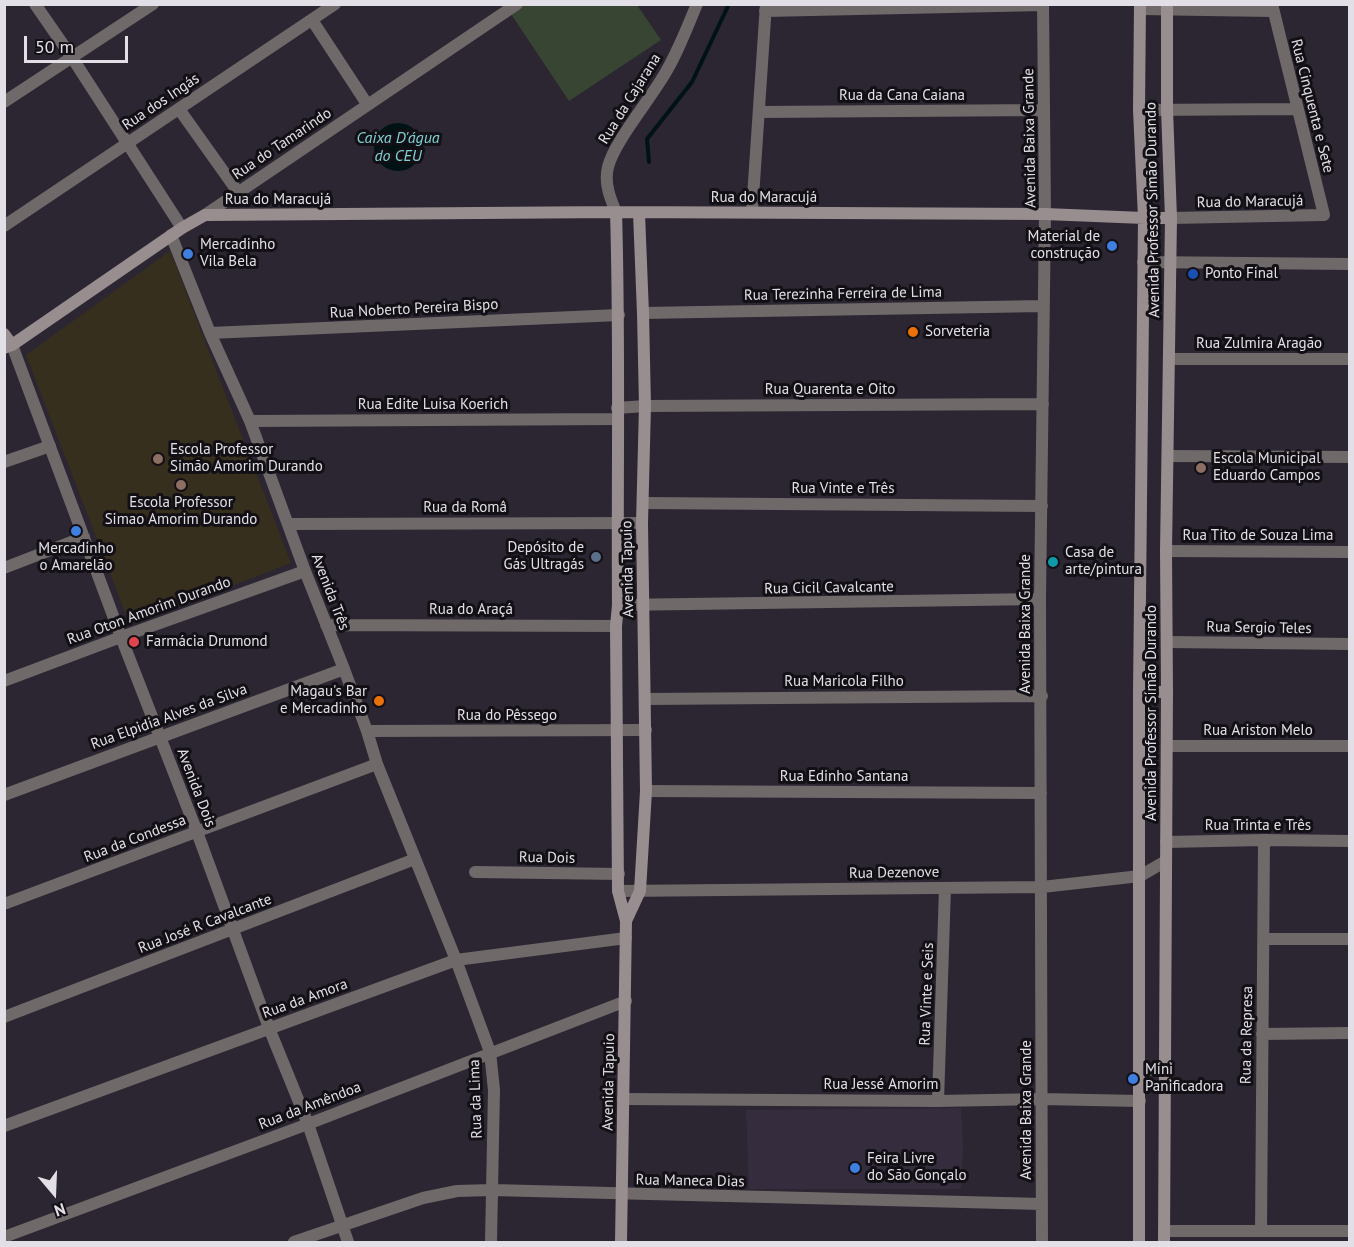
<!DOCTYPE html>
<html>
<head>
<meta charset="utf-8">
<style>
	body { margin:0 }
	#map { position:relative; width:1354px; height:1247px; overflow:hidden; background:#2b2631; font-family:"PT Sans",sans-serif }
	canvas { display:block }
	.frame { position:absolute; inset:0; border:6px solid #e3dfe7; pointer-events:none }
	.north { position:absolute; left:24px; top:1163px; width:60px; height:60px; -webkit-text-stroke:4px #121015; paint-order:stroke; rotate:161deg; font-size:16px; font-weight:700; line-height:24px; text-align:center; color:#e3dfe7 }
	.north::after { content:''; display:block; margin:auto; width:21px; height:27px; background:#e3dfe7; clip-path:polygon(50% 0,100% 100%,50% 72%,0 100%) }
	.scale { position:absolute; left:24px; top:36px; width:104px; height:27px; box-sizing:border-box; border:3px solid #e3dfe7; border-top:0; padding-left:8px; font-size:18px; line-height:21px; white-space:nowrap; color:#e3dfe7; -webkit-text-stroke:4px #121015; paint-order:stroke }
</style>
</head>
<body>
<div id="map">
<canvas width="1354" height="1247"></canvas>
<div class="frame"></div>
<div class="north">N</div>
<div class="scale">50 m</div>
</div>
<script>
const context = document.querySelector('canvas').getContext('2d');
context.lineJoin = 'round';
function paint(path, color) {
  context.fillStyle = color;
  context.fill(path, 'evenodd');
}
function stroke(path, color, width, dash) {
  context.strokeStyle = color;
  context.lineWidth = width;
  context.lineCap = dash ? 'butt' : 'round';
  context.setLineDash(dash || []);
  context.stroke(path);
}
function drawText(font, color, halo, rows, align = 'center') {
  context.font = font + ' "PT Sans",sans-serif';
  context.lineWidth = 6;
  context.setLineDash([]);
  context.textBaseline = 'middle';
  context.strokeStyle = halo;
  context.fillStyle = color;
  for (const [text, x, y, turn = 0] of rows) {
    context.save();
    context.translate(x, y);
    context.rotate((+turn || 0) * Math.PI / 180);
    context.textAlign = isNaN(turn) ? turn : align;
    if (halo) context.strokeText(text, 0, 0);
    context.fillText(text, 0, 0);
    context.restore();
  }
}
paint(new Path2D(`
	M961,1108L963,1148L961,1189H749L746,1110Z`), '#352d3d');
paint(new Path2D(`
	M170,251L291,563L130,625L26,355Z`), '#372f1e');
paint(new Path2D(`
	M524,5H637L661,40L569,101L511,14Z`), '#384532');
paint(new Path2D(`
	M374 147a24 24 0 1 1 48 0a24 24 0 1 1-48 0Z`), '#001314');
stroke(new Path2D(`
	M649,162L647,139L692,82L729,4`), '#001314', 4);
stroke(new Path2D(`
	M35,4L73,59L182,228
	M1140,9L1273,11
	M765,11L1043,5
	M312,20L367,104
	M4,102L153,4
	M179,109L238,192
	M1139,110L1298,109
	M759,112L1044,110
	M616,212C610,198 604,183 608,167C614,143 647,103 661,80C676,57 686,30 697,4
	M752,212L766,4
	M205,215L517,4
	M1171,218L1324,215L1272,4
	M4,226L335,4
	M171,235L210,333L250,421L305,571L344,669L367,731L377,764L456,960L490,1052L494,1090L491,1242
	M1143,262L1350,264
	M643,313L1043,306
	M210,333L619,315
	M12,345L121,637L197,832L269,1028L308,1124L348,1242
	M1169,359H1350
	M617,408L645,406L1043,404
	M250,421L617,419
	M1168,456L1350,457
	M4,462L50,446
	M644,503L1042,506
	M289,524L642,523
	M1166,551L1350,552
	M4,568L84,537
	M618,605L1040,599
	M326,625L616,626
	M1167,642L1350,644
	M4,681L121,637L305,571
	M646,699L1042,696
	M367,731L646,730
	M1167,746H1350
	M646,791L1041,793
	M4,795L344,669
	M1166,842L1264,840L1350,841
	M475,872L619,874
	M618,891L1042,887L1140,876L1166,861
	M4,904L377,764
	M1264,939H1350
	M4,1017L415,859
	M1262,1034L1350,1033
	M623,1099L938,1101L1042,1099L1140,1101
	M938,1101L945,888
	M4,1126L456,960L626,938
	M1164,1231H1350
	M1261,1231L1264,840
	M4,1237L308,1124L626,1001
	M294,1242L423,1198L457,1191L492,1190L1042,1204
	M1042,1242L1040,599L1045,214L1043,4`), '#70696a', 12);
stroke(new Path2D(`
	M616,212C620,343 617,474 618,605L616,626L618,891L626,921L621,1242
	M4,334L12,345
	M4,348L12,345L182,228L205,215L616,212L1045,214L1144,218H1171
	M1139,692H1167
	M626,921L640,891L646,791L642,523L645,406L643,313L639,213
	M1140,1069L1164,1070
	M1139,1242V692L1144,218L1139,110L1140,4
	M1164,1242L1167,692L1166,551L1171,218L1167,109V4`), '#988d8f', 12);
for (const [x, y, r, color] of [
	[1112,246,6,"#3f7fe0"],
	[188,254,6,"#3f7fe0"],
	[1193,274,6,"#1a4fb4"],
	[913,332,6,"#e8710a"],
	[158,459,6,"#8d6e63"],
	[1201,468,6,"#8d6e63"],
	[181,485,6,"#8d6e63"],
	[76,531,6,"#3f7fe0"],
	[596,557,6,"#5c6f8a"],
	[1053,562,6,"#0f9aa8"],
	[134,642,6,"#e0444e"],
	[379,701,6,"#e8710a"],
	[1133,1079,6,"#3f7fe0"],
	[855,1168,6,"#3f7fe0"]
]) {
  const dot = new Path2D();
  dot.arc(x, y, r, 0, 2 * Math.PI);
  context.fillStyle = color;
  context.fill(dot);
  stroke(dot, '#121015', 2);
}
drawText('15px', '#e3dfe7', '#121015', [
	["Rua da Cana Caiana",902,96],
	["Rua da Cajarana",630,99,-58],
	["Rua dos Ingás",161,102,-34],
	["Rua Cinquenta e Sete",1312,106,76],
	["Avenida Baixa Grande",1030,138,-91],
	["Rua do Tamarindo",282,144,-34],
	["Rua do Maracujá",764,198],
	["Rua do Maracujá",278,200],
	["Rua do Maracujá",1250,202,-1],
	["Avenida Professor Simão Durando",1153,210,-91],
	["Rua Terezinha Ferreira de Lima",843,294,-1],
	["Rua Noberto Pereira Bispo",414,309,-3],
	["Rua Zulmira Aragão",1259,344],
	["Rua Quarenta e Oito",830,390],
	["Rua Edite Luisa Koerich",433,405],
	["Rua Vinte e Três",843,489],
	["Rua da Româ",465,508],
	["Rua Tito de Souza Lima",1258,536],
	["Avenida Tapuio",628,569,-91],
	["Rua Cicil Cavalcante",829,588,-1],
	["Avenida Três",330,592,69],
	["Rua do Araçá",471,610],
	["Rua Oton Amorim Durando",149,611,-20],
	["Avenida Baixa Grande",1026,624,-90],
	["Rua Sergio Teles",1259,628,1],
	["Rua Maricola Filho",844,682],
	["Avenida Professor Simão Durando",1152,713,-90],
	["Rua do Pêssego",507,716],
	["Rua Elpidia Alves da Silva",169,717,-20],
	["Rua Ariston Melo",1258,731],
	["Rua Edinho Santana",844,777],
	["Avenida Dois",196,788,69],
	["Rua Trinta e Três",1258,826],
	["Rua da Condessa",135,839,-21],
	["Rua Dois",547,858,1],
	["Rua Dezenove",894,873,-1],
	["Rua José R Cavalcante",205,924,-21],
	["Rua Vinte e Seis",927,994,-88],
	["Rua da Amora",305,999,-20],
	["Rua da Represa",1247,1035,-89],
	["Avenida Tapuio",609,1082,-89],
	["Rua Jessé Amorim",881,1085],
	["Rua da Lima",476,1099,-92],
	["Rua da Amêndoa",310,1106,-21],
	["Avenida Baixa Grande",1027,1110,-90],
	["Rua Maneca Dias",690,1181,1]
]);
drawText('15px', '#e3dfe7', '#121015', [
	["Material de",1100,237,"right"],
	["construção",1100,254,"right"],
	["Mercadinho",200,245],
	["Vila Bela",200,262],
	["Ponto Final",1205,274],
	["Sorveteria",925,332],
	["Escola Professor",170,450],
	["Simão Amorim Durando",170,467],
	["Escola Municipal",1213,459],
	["Eduardo Campos",1213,476],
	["Escola Professor",181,503,"center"],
	["Simao Amorim Durando",181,520,"center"],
	["Depósito de",584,548,"right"],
	["Gás Ultragás",584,565,"right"],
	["Mercadinho",76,549,"center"],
	["o Amarelão",76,566,"center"],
	["Casa de",1065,553],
	["arte/pintura",1065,570],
	["Farmácia Drumond",146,642],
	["Magau's Bar",367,692,"right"],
	["e Mercadinho",367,709,"right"],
	["Mini",1145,1070],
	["Panificadora",1145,1087],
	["Feira Livre",867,1159],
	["do São Gonçalo",867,1176]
], 'left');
drawText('italic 16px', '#7fd2d5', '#121015', [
	["Caixa D'água",398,138],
	["do CEU",398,156]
]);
</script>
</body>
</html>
